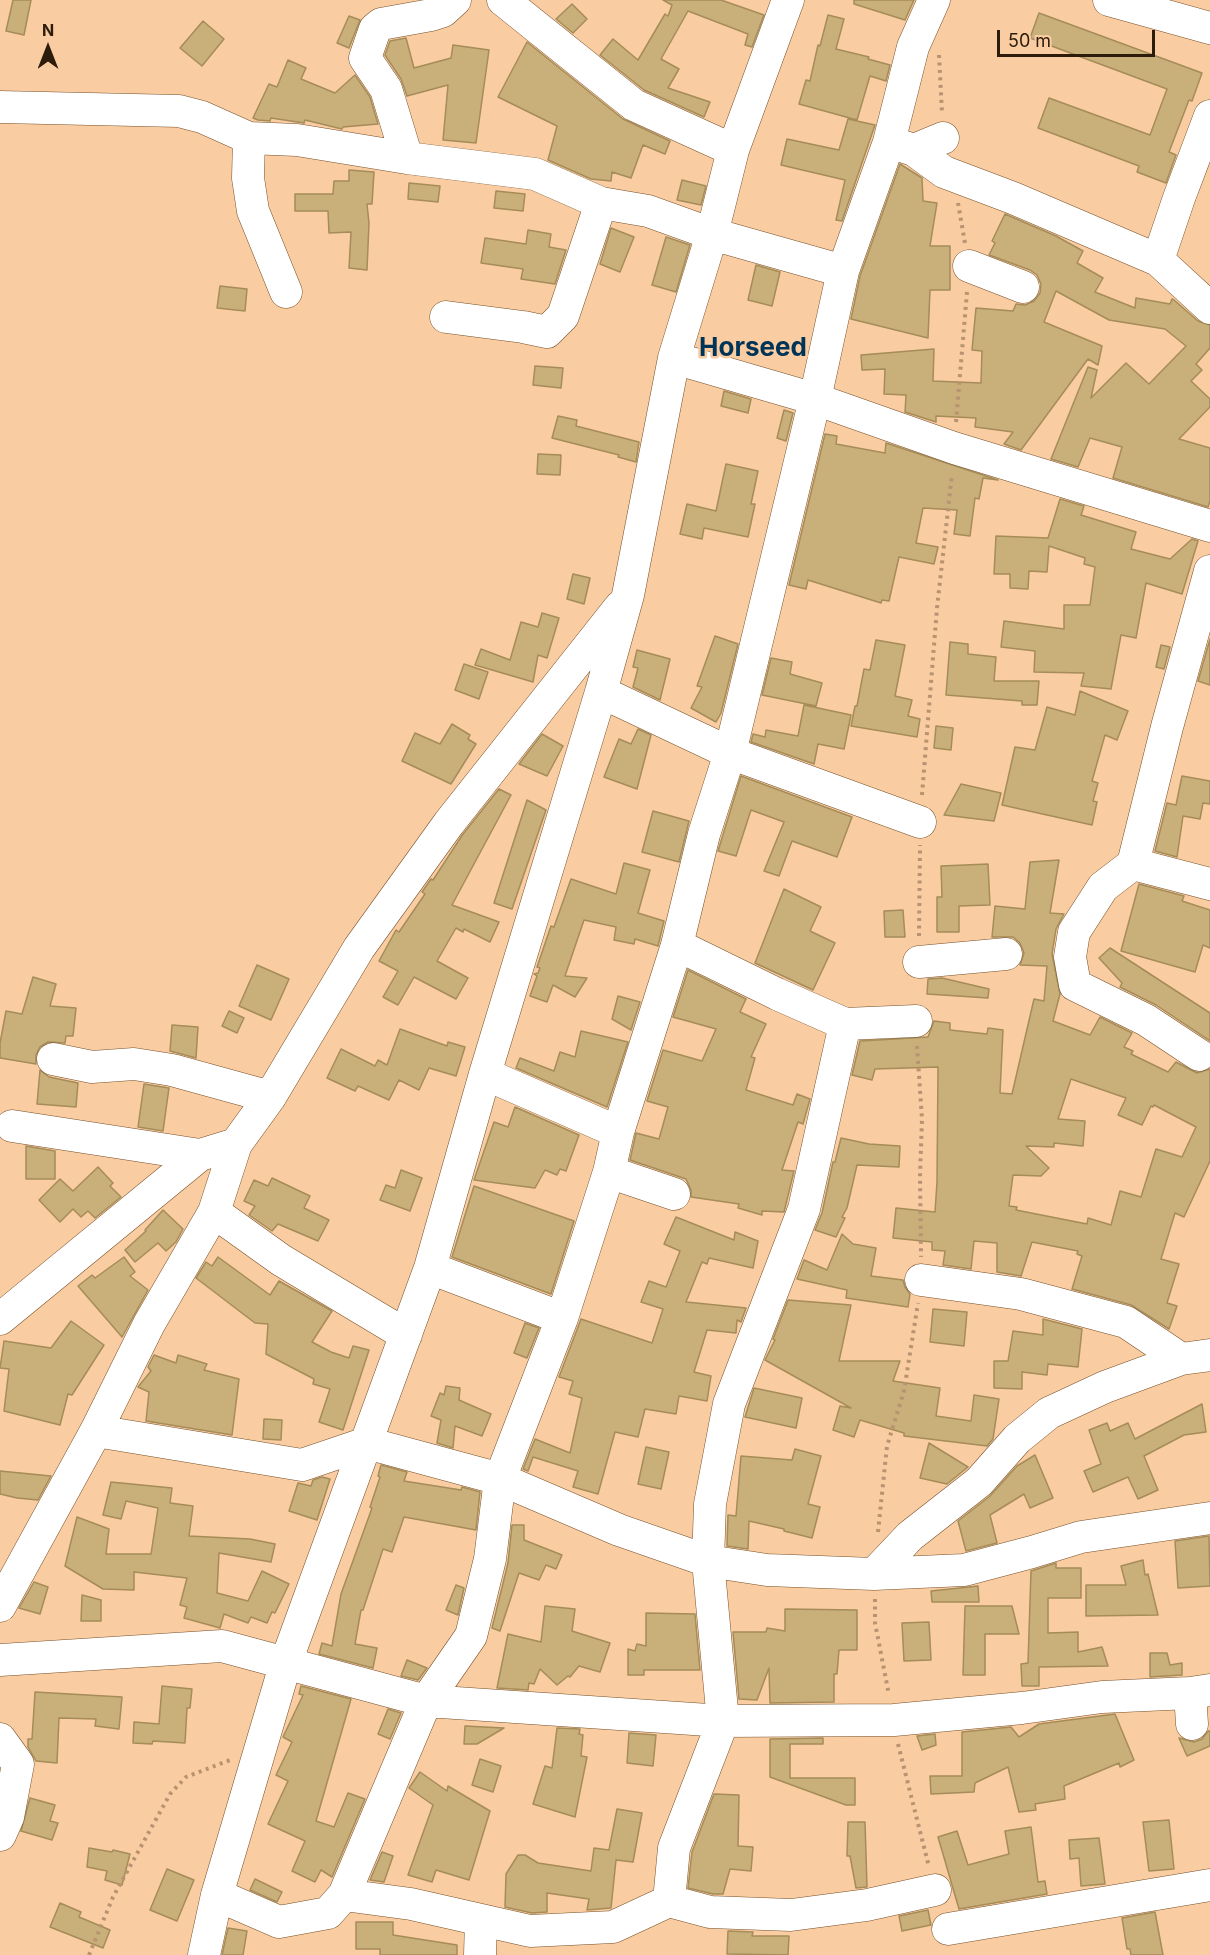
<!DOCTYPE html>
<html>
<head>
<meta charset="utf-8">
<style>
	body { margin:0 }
	#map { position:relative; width:1210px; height:1955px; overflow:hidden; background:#facca2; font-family:Inter,sans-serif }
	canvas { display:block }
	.north { position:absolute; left:18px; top:18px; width:60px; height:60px; -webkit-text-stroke:4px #facca2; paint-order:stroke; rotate:0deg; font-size:16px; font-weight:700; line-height:24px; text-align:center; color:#2d1c0b }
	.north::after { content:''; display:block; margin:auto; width:21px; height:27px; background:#2d1c0b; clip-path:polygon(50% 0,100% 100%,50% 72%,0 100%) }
	.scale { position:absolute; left:997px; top:30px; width:158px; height:27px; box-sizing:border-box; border:3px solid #2d1c0b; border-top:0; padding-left:8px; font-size:18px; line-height:21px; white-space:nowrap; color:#2d1c0b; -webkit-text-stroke:4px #facca2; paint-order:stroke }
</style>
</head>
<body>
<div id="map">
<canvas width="1210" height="1955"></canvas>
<div class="north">N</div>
<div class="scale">50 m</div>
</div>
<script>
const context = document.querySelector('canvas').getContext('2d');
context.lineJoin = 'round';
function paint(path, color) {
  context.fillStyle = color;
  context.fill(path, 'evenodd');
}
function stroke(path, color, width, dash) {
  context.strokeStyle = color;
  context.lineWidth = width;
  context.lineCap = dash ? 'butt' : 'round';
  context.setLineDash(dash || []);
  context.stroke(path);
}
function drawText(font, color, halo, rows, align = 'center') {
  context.font = font + ' Inter,sans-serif';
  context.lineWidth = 5;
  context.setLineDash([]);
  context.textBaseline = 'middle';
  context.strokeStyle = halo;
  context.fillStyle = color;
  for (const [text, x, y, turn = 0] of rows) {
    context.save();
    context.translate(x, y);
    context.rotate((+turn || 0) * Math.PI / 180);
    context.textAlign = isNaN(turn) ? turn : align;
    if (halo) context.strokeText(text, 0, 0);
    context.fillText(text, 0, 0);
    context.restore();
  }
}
const building = new Path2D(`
	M13,0H31L24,35L6,31Z
	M663,0H721L764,15L752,47L745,45L748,34L688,11L661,59L679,69L668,88L710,102L704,117L644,90L600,55L613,39L638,60L665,14L668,16L672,5Z
	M854,0H914L905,20L854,4Z
	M572,4L587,19L573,33L556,19Z
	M1039,13L1202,73L1192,101L1189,100L1169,152L1176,155L1166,183L1137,172L1139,166L1038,128L1049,98L1150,135L1167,89L1030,38Z
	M828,15L844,19L836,49L869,57L868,59L890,65L886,81L870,76L857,120L799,104L806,80L810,81L818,45L820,46Z
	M349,16L360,20L349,48L337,43Z
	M203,21L224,39L202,66L180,48Z
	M406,38L414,68L451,58L453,45L489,50L476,143L443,140L448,85L407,96L401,79L385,55L390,41Z
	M527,42L623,119L670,141L665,154L643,145L631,178L612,172L611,181L591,179L548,160L557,126L498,97Z
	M288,60L306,68L301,79L335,93L355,75L370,97L378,124L343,127L342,129L305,120L304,123L271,118L270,121L258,120L253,118L269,84L277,87Z
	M848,119L875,125L842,221L836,220L845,180L781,165L787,139L839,150Z
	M900,164L922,178L923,201L937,203L930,246H950V290H930L928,338L851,319L860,276Z
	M349,170L374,172L372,204H367L369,223L367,270L349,268L351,232L329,233L328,211H295V194H333L334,181H349Z
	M682,180L706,186L701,205L677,200Z
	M409,183L440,186L438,202L408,199Z
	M496,191L525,194L523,211L494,208Z
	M1005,214L1056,236L1083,251L1077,263L1103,278L1095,292L1135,308L1136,298L1170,304L1172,299L1174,300L1198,321L1210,325V348L1196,364L1202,370L1191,381L1210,399V407L1179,439L1210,448V501L1208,507L1113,478L1122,447L1090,438L1078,467L1051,459L1088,367L1097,370L1091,398L1126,363L1149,384L1186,346L1165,329L1109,320L1056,291L1044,322L1102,346L1098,365L1088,359L1021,450L1004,444L1013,432L975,427L976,418L936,416V422L905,412L906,395L884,394L885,369L862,370L861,355L934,349L933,381L981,383L982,351L972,350L976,308L1013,311L1016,304L1025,305L1034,301L1040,293L1041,284L1037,275L1030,270L989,255L995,243L992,241Z
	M611,228L634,237L620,272L600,264Z
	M528,230L551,234L549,247L566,250L555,284L521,279L523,269L481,263L485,238L526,244Z
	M666,237L690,245L676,292L652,285Z
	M756,265L780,272L772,306L748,300Z
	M220,286L247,289L245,311L217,308Z
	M535,366L563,368L561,388L533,385Z
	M724,391L751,399L748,413L721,406Z
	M784,410L793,413L786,441L777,438Z
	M558,416L577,420L576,426L639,442L636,462L618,457L619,455L552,438Z
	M825,434L837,436L836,444L885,453L886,443L998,480L983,478L979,499L975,498L970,536L954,534L957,510L923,508L916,543L938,547L934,564L899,557L889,601L882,600L881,603L808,580L806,589L789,585Z
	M538,454L561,455L560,475L537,474Z
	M726,464L758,471L751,504H755L748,537L704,528L702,539L680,534L687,504L716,511Z
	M1060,499L1084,506L1081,515L1136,532L1131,549L1170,559L1192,539L1198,541L1182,594L1146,583L1136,638L1121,635L1111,689L1081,686L1084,673L1034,672L1035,651L1001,647L1004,621L1064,629V605H1090L1095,567L1084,564L1085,558L1049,546L1047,572L1029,571L1028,589L1010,588V574H994L996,536L1048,538Z
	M573,574L590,578L584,604L567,599Z
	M542,613L559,618L547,658L538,655L533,682L475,665L481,649L510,660L521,622L538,627Z
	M715,636L738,644L721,713L716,722L691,708L702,687L697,686Z
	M1210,639V685L1198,681Z
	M876,640L905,645L895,696L912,700L908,716L920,719L917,737L851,726L855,706H857L864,669L870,670Z
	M950,642L968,644V654L996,657L994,681H1039L1037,705H1022V701L946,695Z
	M1161,645L1170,647L1164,669L1156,667Z
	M637,650L670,659L660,700L633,687L638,668L633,667Z
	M771,658L792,662L790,674L822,683L816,706L762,695Z
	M464,664L488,672L479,699L455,690Z
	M1080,691L1128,711L1117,740L1105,735L1092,781L1098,783L1093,801L1097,802L1092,825L1002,805L1015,747L1035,750L1047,707L1075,715Z
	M804,705L851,715L844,749L818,744L814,764L751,742L753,734L765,737L766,730L798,736Z
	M452,724L470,735L468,739L476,744L451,784L402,761L415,733L440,744Z
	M936,726L953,728L951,750L934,748Z
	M638,729L651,735L637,789L604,777L619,739L631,744Z
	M542,734L563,746L547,776L519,764Z
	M741,776L852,817L837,857L792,841L779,876L764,871L784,822L751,810L736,856L718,851Z
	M1182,776L1210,781V804L1203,803L1200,819L1183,816L1177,857L1155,851L1167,803L1176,805Z
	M961,784L1001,793L994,821L944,815Z
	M499,789L511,795L452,905L499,922L490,942L464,929L463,932L456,928L437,961L468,978L456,999L414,977L398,1005L383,997L398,971L379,961L396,930L399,932L425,894L422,892L431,879L433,880L463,834Z
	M527,800L546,810L512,909L494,903Z
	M653,811L689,821L679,862L642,852Z
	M1059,860L1050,913L1064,914L1056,929L1052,954L1060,994L1053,1021L1090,1035L1100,1017L1132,1033L1124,1047L1133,1051L1131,1054L1168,1072L1176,1062L1197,1073L1210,1069V1161L1184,1217L1175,1213L1161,1259L1179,1264L1167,1303L1177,1306L1169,1329L1131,1305L1072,1289L1082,1256L1077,1254L1078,1251L1032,1242L1021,1276L997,1272V1243L974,1241L971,1269L943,1265L945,1251L932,1250V1242L893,1238L896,1208L935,1212L937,1182L938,1067L875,1069L872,1080L852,1075L860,1041L928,1037L934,1021L950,1023V1030L987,1034L988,1028L1003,1030L1000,1093L1012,1094L1034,999L1044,1001L1047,966L1020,965L1024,953L1020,943L1013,937H992L995,906L1025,909L1030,862ZM1071,1079L1126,1098L1118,1115L1142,1125L1151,1106L1153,1107L1154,1105L1196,1127L1182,1157L1156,1149L1141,1197L1120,1191L1111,1225L1088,1218L1087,1224L1016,1210L1017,1207L1009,1206L1013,1175L1041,1176L1049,1168L1026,1146L1054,1147V1143L1083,1146L1085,1121L1058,1119Z
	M624,863L650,870L638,913L664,921L658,946L635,939L634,944L614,940L616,927L584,920L565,976L587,978L575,997L553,985L547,1002L530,996L537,976L534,974L538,973L540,968L537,967L551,926L554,927L571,879L616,894Z
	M988,864L990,905L959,906V932H937V897H942L941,866Z
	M1139,884L1184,896L1182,901L1210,910V948L1203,945L1195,972L1121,951Z
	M784,889L821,907L810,931L835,943L813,990L755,963Z
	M903,910L905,937H885L884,911Z
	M1110,948L1210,1013V1041L1156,1005L1120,987L1122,983L1099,958Z
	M257,965L289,979L271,1020L239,1006Z
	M688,970L746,999L740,1012L766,1024L751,1057L755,1058L746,1090L793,1105L797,1094L810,1099L803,1124L798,1122L782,1170L794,1171L784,1212L762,1211V1215L738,1208L739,1204L691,1197V1190L686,1179L630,1160L636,1133L659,1139L668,1107L647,1101L663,1050L702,1061L716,1029L673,1017Z
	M33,977L56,984L50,1006L76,1008L73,1036H66L65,1043L48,1042L40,1047L36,1055V1064L0,1058V1043L6,1011L22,1014Z
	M942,978L989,989L988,998L927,994L928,979Z
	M618,996L640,1002L631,1030L612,1019Z
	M229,1011L244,1018L237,1033L222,1026Z
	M172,1025L198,1027L196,1058L170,1051Z
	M400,1029L447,1046L448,1042L465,1047L456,1076L429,1068L419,1090L399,1080L389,1100L358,1086L355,1091L327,1078L341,1049L375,1066L378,1060L387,1065Z
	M581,1031L628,1042L607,1107L516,1068L520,1058L554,1071L560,1052L575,1057Z
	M40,1070L49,1077L78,1083L76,1107L37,1104Z
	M144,1084L169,1088L163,1131L138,1127Z
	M515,1107L579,1135L566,1171L560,1169L557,1175L545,1170L535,1188L474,1180L494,1122L508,1127Z
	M841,1138L869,1144L900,1146L899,1167L857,1165L847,1208L842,1217L845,1218L836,1237L815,1230L822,1213L833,1162H835Z
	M26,1146L55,1151V1179H26Z
	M98,1167L113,1183L110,1186L121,1197L95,1218L88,1211L81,1217L73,1209L60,1222L39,1200L60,1179L73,1191Z
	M401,1170L422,1178L410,1211L380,1200L386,1185L395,1188Z
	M272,1178L310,1196L304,1208L329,1220L318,1241L278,1224L272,1231L249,1215L255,1206L244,1201L254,1180L268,1186Z
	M474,1186L574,1221L551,1294L452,1257Z
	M163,1210L183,1229L176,1242L166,1251L158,1243L135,1262L125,1250L146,1231L145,1230Z
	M676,1217L734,1240L735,1232L758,1241L753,1268L709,1258L707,1264L702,1262L686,1302L746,1308L741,1322L737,1320L736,1333L707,1330L694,1372L711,1376L707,1401L679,1396L676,1414L645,1409L638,1437L615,1432L598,1494L573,1487L578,1471L533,1457L528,1471L523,1469L535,1439L570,1453L582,1398L569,1394L573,1381L559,1377L581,1319L652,1343L663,1309L641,1302L649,1281L666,1287L680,1251L664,1244Z
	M842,1234L853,1244L876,1248L871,1276L903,1280L905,1287L910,1294L908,1307L846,1298L847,1290L797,1279L804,1260L827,1270Z
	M124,1257L135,1272L130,1276L148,1290L122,1337L78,1286L92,1275L95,1278Z
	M218,1257L270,1295L279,1281L332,1311L312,1342L331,1352L349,1358L353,1346L369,1350L343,1430L319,1422L330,1389L313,1384L314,1379L266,1354L268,1324L255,1323L196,1278L206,1262L212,1266Z
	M788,1300L851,1305L839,1361H900L893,1381L940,1388L936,1416L971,1421L974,1395L999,1399L993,1439L987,1446L904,1436V1433L860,1420L854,1437L833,1430L840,1406L851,1408L765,1360L775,1340L773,1339Z
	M933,1309L967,1312L964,1346L930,1342Z
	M1043,1319L1082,1329L1078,1367L1048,1364L1047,1375L1022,1372V1389L994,1388V1361H1008L1013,1331L1043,1335Z
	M71,1321L104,1345L72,1395L68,1394L60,1425L4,1411L9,1369L0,1368L4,1341L51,1348Z
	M525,1323L539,1328L527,1358L514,1353Z
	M154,1355L176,1363L178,1355L207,1364L204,1370L239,1379L232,1435L146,1421L149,1392L138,1387L151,1371L148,1367Z
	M446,1386L460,1388L459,1400L491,1414L482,1436L455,1426L453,1448L437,1443L441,1420L431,1416L440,1393L444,1395Z
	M754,1388L802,1398L796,1428L745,1417Z
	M1202,1404L1206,1432L1184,1435L1144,1456L1158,1490L1138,1499L1128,1477L1093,1492L1084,1471L1101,1464L1089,1430L1107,1423L1110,1431L1128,1423L1135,1439Z
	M264,1419L282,1420L281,1440L263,1439Z
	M929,1443L968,1467L947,1484L920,1478Z
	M646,1447L669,1452L661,1489L638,1484Z
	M795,1449L821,1456L808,1504L820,1507L812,1538L784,1531V1529L749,1521L748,1549L727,1546L728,1515L736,1516L741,1456L792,1460Z
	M1035,1455L1053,1498L1030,1508L1024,1494L990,1515L997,1543L966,1551L958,1521L990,1496L1017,1466Z
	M381,1465L407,1472L404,1481L461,1490L462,1487L480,1492L476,1530L404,1517L392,1552L383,1549L363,1610H361L355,1644L377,1648L373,1668L319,1654L322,1643L332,1646L341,1594L372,1508L370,1507L380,1477L378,1476Z
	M0,1471L51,1476L38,1500L17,1498L0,1494Z
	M322,1477L330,1479L317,1520L289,1511L298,1483L311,1486L313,1480Z
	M111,1482L172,1488L170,1503L193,1506L189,1536L250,1539L275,1544L271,1562L219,1553L217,1593L248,1601L262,1571L289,1584L275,1613L272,1612L267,1623L251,1617L248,1623L224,1614L220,1628L184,1618L187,1607L180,1605L187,1578L134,1572V1590L103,1589L65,1566L77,1517L109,1529L106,1554H151L158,1508L126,1501L121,1519L103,1515Z
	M512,1525H524V1540L562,1555L556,1569L546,1565L539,1580L519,1573L500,1631L492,1628L508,1563Z
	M1209,1536L1210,1586L1178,1588L1175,1541Z
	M1143,1560L1145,1575L1148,1574L1158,1615L1086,1616V1585H1126L1121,1566Z
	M1056,1563V1568H1081V1598H1048V1633L1078,1632V1652L1102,1647L1108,1666L1039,1667V1686H1022L1021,1664L1028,1663L1031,1571Z
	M34,1582L48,1587L40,1614L19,1608Z
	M456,1585L464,1588L458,1615L446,1610Z
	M978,1586L979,1602H932L931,1591Z
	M82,1595L101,1600V1621H81Z
	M545,1606L575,1609L572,1631L610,1643L600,1672L579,1666L570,1677L568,1676L557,1685L540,1669L534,1684L529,1683L528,1690L497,1688L508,1634L541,1642Z
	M965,1606H1012L1019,1634H985V1675H963Z
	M785,1609L857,1610V1650H839L837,1674H834V1702L770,1703L769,1668L757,1700L739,1699L733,1632H766L767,1628L785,1631Z
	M646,1613L695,1614L700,1670H644V1675H628V1649L635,1651L637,1644L646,1646Z
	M929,1622L931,1660L904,1661L902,1623Z
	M1150,1653H1167L1170,1665L1182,1663V1675L1150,1677Z
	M407,1660L427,1668L418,1680L401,1676Z
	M162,1686L192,1689L190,1708H187L185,1743L153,1741L152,1744L133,1743L134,1722L159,1724Z
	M301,1686L351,1699L316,1821L334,1827L348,1793L365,1799L332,1877L321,1870L315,1882L292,1871L305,1841L268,1824L288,1781L276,1775L292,1742L283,1737L303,1695L299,1694Z
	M35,1692L122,1697L119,1729L95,1726L96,1719L59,1718L57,1763L36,1761L28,1747V1739H32Z
	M388,1709L401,1713L390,1739L378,1734Z
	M1115,1714L1134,1760L1120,1767L1119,1763L1064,1786L1065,1799L1035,1804L1036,1810L1019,1812L1008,1767L975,1783L974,1792L931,1794L930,1776H962V1732L1011,1727L1019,1737L1039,1724Z
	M465,1726L504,1728L477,1744H464Z
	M557,1728L580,1729L579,1734L583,1735L581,1756L587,1757L575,1817L533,1804L545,1766L552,1768Z
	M1208,1731H1210V1746L1187,1756L1179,1738L1194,1742L1202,1739Z
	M629,1733L656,1735L653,1766L627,1763Z
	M935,1734L936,1745L922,1750L917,1736Z
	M823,1738V1744H790V1778H855V1805H846L770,1777V1739Z
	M480,1759L501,1766L493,1792L472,1785Z
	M420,1772L447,1791L448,1786L490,1811L469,1880L436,1870L432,1882L408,1875L433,1805L409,1788Z
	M714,1794L739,1795L738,1846L753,1847L751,1871L730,1869L723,1894H713L688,1888L692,1852Z
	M30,1798L55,1805L50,1821L58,1823L52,1840L21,1831Z
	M617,1809L642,1813L633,1862L616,1860L611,1908L587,1910L589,1899L547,1893V1912L532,1913L505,1907L506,1874L518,1855H525L538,1863L591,1871L594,1848L609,1850Z
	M1169,1820L1174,1869L1149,1871L1143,1822Z
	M848,1822H865L867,1887L856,1888L850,1856H847Z
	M1031,1827L1038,1882L1045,1881L1047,1894L959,1909L938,1837L957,1831L968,1865L1009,1854L1005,1831Z
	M1099,1838L1105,1884L1081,1886L1079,1858L1070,1859L1069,1840Z
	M89,1848L112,1852L113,1850L130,1854L122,1885L105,1880L107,1871L87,1867Z
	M382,1852L393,1856L384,1882L370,1880Z
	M167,1869L194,1880L177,1921L150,1910Z
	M255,1879L282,1892L277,1902L250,1890Z
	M60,1903L81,1912L79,1917L110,1930L103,1948L50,1927Z
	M928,1910L931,1925L902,1931L899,1916Z
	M1155,1912L1163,1955H1131L1130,1949H1127L1122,1918Z
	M356,1922H393V1935L457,1945V1955H380V1949H356Z
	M228,1928L247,1931L243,1955H222Z
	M728,1931L753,1932L752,1936H789L788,1955L727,1954Z`);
paint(building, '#c9af7a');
stroke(building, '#a58c58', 1.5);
const minor = new Path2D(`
	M503,0L634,105L733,150
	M1109,0L1210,28
	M0,107L179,111L202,117L249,138L297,140L407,158L535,174L601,203L648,211L712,234L843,271
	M249,138L248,178L253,211L286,292
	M889,142L914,150L944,172L1013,198L1158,260L1210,308
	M914,150L943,138
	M407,158L386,89L365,58L375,29L381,24L431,15L443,11L455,0
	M1158,260L1179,198L1210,116
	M969,266L1023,287
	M446,317L523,327L547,332L563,316L601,203
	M674,358L815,399L954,448L1210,526
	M601,692L730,753L920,822
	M1133,864L1210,884
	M677,945L777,994L845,1024L916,1021
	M919,962L1006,954
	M1199,1055L1146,1020L1075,985L1070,957L1074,932L1103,887L1133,864L1167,727L1210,571
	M53,1059L92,1067L134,1064L172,1070L270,1097
	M485,1074L618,1132
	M12,1126L200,1155
	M609,1172L674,1194
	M214,1212L281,1260L406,1335
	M430,1268L562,1318
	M921,1280L1021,1294L1126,1322L1181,1359
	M0,1319L200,1155L236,1144
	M96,1431L302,1465L367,1443L500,1479L619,1530L708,1561L767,1570L874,1574L964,1570L1032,1552L1081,1537L1210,1518
	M874,1574L910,1536L979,1482L1017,1439L1049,1413L1105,1387L1181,1359L1210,1355
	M0,1606L96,1431L149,1324L214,1212L236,1144L270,1097L359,948L449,823L620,607
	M0,1660L222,1646L426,1701L723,1721L894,1720L1022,1708L1102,1697L1190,1693L1210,1690
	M1190,1693L1192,1724
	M0,1739L18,1764L8,1817L0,1835
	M217,1895L279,1922L328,1913L344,1895L426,1701L471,1636L490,1559L500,1479L562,1318L609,1172L618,1132L677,945L704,834L730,753L815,399L843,271L889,142L913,47L934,0
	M344,1895L411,1904L530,1931L613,1927L669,1901L674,1848L723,1721L708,1561L710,1504L729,1404L804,1209L845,1024
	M669,1901L710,1912L791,1915L867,1905L935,1890
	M948,1929L1210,1885
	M204,1955L217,1895L286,1662L430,1268L485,1074L601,692L628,595L674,358L712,234L733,150L788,0
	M480,1955L481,1920`);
stroke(minor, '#775028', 33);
stroke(new Path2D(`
	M939,55L942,113
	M958,203L965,243
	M956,422L967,292
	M922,795L937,608L952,474
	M919,936L920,845
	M917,1046L922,1119L920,1176L921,1257
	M878,1532L887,1446L904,1391L918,1303
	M875,1599V1623L889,1695
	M898,1744L929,1867
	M89,1955L113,1897L170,1794L186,1777L230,1760`), '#b79371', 4, [3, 4.5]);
stroke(minor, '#fff', 32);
drawText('bold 26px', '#003456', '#facca2', [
	["Horseed",753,348]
]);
</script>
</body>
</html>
